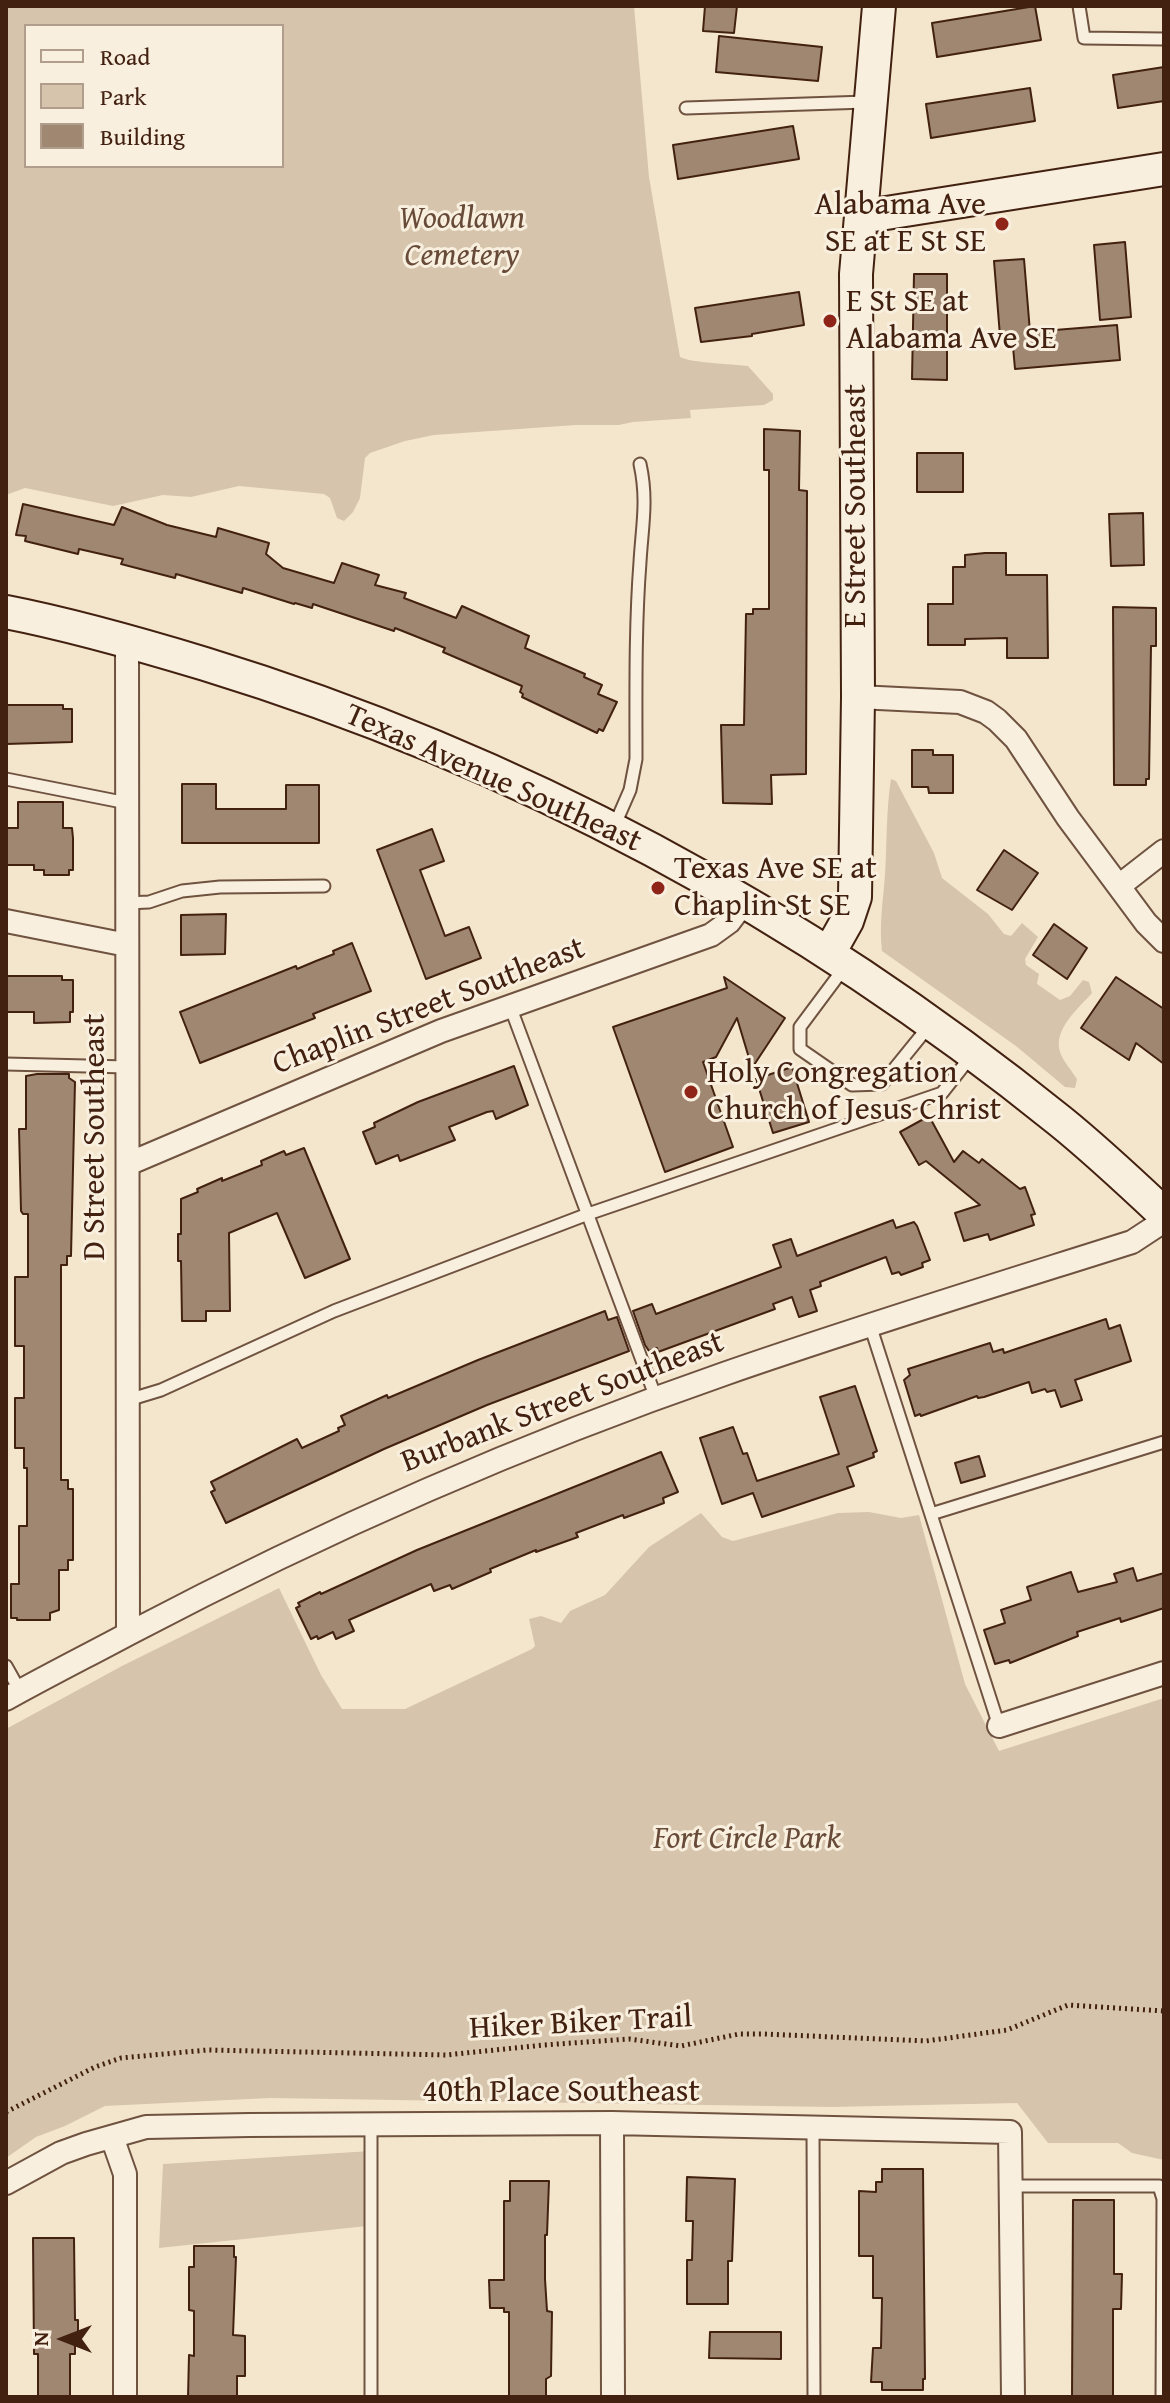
<!DOCTYPE html>
<html>
<head>
<meta charset="utf-8">
<style>
	body { margin:0 }
	#map { position:relative; width:1170px; height:2403px; overflow:hidden; background:#f4e6cc; font-family:"Gentium Book Plus",serif }
	canvas { display:block }
	.frame { position:absolute; inset:0; border:8px solid #432111; pointer-events:none }
	.legend { position:absolute; left:24px; top:24px; width:260px; height:144px; box-sizing:border-box; background:#f8efde; border:2px solid #b09d8c; margin:0; padding:10px 14px; list-style:none; font-size:24px; color:#432111 }
	.legend li { display:flex; align-items:center; gap:16px; height:40px }
	.legend b { width:40px; border:2px solid #b09d8c }
	.north { position:absolute; left:24px; top:2299px; width:80px; height:80px; -webkit-text-stroke:6px #f8efde; paint-order:stroke; rotate:270deg; font-size:22px; font-weight:700; line-height:32px; text-align:center; color:#432111 }
	.north::after { content:''; display:block; margin:auto; width:28px; height:36px; background:#432111; clip-path:polygon(50% 0,100% 100%,50% 72%,0 100%) }
</style>
</head>
<body>
<div id="map">
<canvas width="1170" height="2403"></canvas>
<div class="frame"></div>
<ul class="legend">
<li><b style="height:10px;background:#f8efde"></b>Road</li>
<li><b style="height:22px;background:#d6c5ac"></b>Park</li>
<li><b style="height:22px;background:#9f8772"></b>Building</li>
</ul>
<div class="north">N</div>
</div>
<script>
const context = document.querySelector('canvas').getContext('2d');
context.lineJoin = 'round';
function paint(path, color) {
  context.fillStyle = color;
  context.fill(path, 'evenodd');
}
function stroke(path, color, width, dash) {
  context.strokeStyle = color;
  context.lineWidth = width;
  context.lineCap = dash ? 'butt' : 'round';
  context.setLineDash(dash || []);
  context.stroke(path);
}
function drawText(font, color, halo, rows, align = 'center') {
  context.font = font + ' "Gentium Book Plus",serif';
  context.lineWidth = 6;
  context.setLineDash([]);
  context.textBaseline = 'middle';
  context.strokeStyle = halo;
  context.fillStyle = color;
  for (const [text, x, y, turn = 0] of rows) {
    context.save();
    context.translate(x, y);
    context.rotate((+turn || 0) * Math.PI / 180);
    context.textAlign = isNaN(turn) ? turn : align;
    if (halo) context.strokeText(text, 0, 0);
    context.fillText(text, 0, 0);
    context.restore();
  }
}
paint(new Path2D(`
	M6,6H634L649,177L680,357C692,363 731,364 748,366L773,394V400L764,405L690,410L691,418L633,422L619,425H576L434,435L405,441L370,453L365,458L360,498L353,512L344,521L337,518L330,498L324,494L239,486L191,497L163,495L113,506L25,488L6,495ZM26,26H282V166H26Z
	M891,779L896,781L934,853L942,878L988,914L1004,934L1011,936L1022,923L1038,937L1025,959L1026,965L1039,974L1037,984L1060,1000L1070,996L1083,980L1089,982L1092,993C1079,1008 1053,1029 1060,1052C1063,1061 1072,1071 1077,1079L1075,1088L1065,1087L1016,1046L882,951C879,925 883,901 885,875C887,843 886,811 891,779Z
	M869,1512L901,1518L919,1515L965,1684L999,1751L1164,1698V2160L1132,2153L1118,2143H1048L1017,2103L831,2107L270,2098L105,2106L65,2126L36,2137L6,2158V1729L122,1666L279,1588L321,1675L342,1709H405L532,1649L535,1646L529,1619L541,1616L561,1623L570,1611L605,1595L649,1547L701,1513L722,1537L733,1541L838,1513Z
	M371,2151L367,2226L159,2248L163,2164Z`), '#d6c5ac');
const building = new Path2D(`
	M705,6H737L734,33L703,31Z
	M1035,6L1041,40L937,57L932,23Z
	M719,36L822,47L818,81L716,72Z
	M1164,67V101L1118,108L1113,75Z
	M1030,88L1035,121L931,138L926,104Z
	M793,126L799,159L678,179L673,145Z
	M1125,242L1131,317L1100,320L1094,245Z
	M1024,259L1030,332L1117,325L1120,360L1015,369L1012,336H1000L994,261Z
	M914,274H947V380L912,379Z
	M799,292L804,325L752,334V336L701,342L695,308Z
	M764,429L800,431L799,490L807,491L806,774L771,775L772,804L723,803L721,725H744L746,614H753V609H769V470H764Z
	M917,453H963V492H917Z
	M23,504L114,525L122,507L167,525L216,537L218,528L269,543L266,554L283,568L334,583L342,563L379,575L375,585L406,593L404,598L456,618L462,606L529,636L525,648L585,674L584,677L602,685L598,694L617,702L603,731L599,729L597,733L522,697L523,694L520,692L522,686L443,652L445,648L395,628L394,631L313,604L312,608L295,603L294,604L243,588L242,593L176,574L175,578L121,564L123,559L79,549L78,554L25,541L26,536L16,535Z
	M1143,513L1144,565L1111,566L1109,514Z
	M985,553H1006V575H1047L1048,658H1007V638L965,639V645H928V604H953V567H965V555Z
	M1113,607L1156,608V646H1151L1149,779H1146V785H1114Z
	M6,705H63V709H72V742L6,744Z
	M912,750H933V755H953V793H929L928,787H912Z
	M182,784H216V809H286V785H319V843H182Z
	M18,802H63V828H72L73,838V870H69V875H44V870H34V865H6V828H18Z
	M432,829L444,861L420,870L445,936L469,927L481,958L426,979L377,850Z
	M1004,850L1038,873L1012,910L977,890Z
	M226,914L225,954L181,955V915Z
	M1054,924L1087,948L1067,979L1033,955Z
	M352,943L371,991L313,1014L315,1018L200,1063L180,1012L296,966L297,969L316,961L334,954L333,951Z
	M6,976H62V980H73V1012H70V1022L34,1023V1012H6Z
	M724,977L785,1018L752,1068L737,1018L716,1057L703,1062L733,1147L665,1172L613,1027L727,988Z
	M1116,977L1164,1009V1064L1136,1043L1129,1060L1081,1028Z
	M514,1066L528,1105L496,1119L493,1111L487,1112L449,1127L455,1140L400,1161L398,1155L376,1164L363,1132L375,1127L374,1123L418,1102Z
	M792,1067L809,1122L773,1133L756,1079Z
	M37,1074H69V1078L75,1082L71,1256H67V1265H61V1480H68V1489H73V1560H68V1570H59V1610L50,1613V1620H17V1618H11V1584H19V1526H27V1468H24V1448H15V1398H24V1346H15V1277H28V1214H23L21,1211L19,1129H26V1076Z
	M929,1116L954,1162L963,1151L979,1163L982,1159L1020,1189L1025,1187L1035,1214L1031,1215L1034,1225L990,1240L988,1234L964,1241L955,1213L980,1205L926,1161L919,1165L900,1132Z
	M304,1148L350,1259L305,1278L277,1213L229,1233L230,1311H206V1321H182L181,1261H178V1234H181V1199L198,1192L197,1189L222,1178V1181L262,1165L261,1161L284,1151L286,1155Z
	M893,1220L896,1228L914,1222L917,1226L930,1260L922,1263L923,1267L901,1275L899,1272L892,1274L886,1257L820,1282L821,1286L810,1290L817,1311L799,1317L792,1297L773,1304L775,1309L658,1352L657,1348L649,1351L645,1345L633,1311L652,1304L656,1314L781,1267L773,1245L791,1239L797,1256Z
	M605,1311L608,1320L617,1317L629,1351L487,1405L384,1449L226,1523L211,1492L215,1490L211,1482L297,1439L302,1448L339,1431L338,1428L345,1425L341,1416L387,1395L388,1398L478,1360Z
	M1106,1319L1109,1329L1120,1325L1131,1361L1075,1380L1082,1400L1061,1407L1055,1390L1047,1392L1045,1389L1032,1393L1029,1382L984,1397L978,1398L977,1396L921,1416L920,1414L915,1416L904,1380L910,1375L908,1369L990,1343L993,1352L1003,1349L1004,1353Z
	M855,1386L877,1451L873,1453L874,1457L847,1467L854,1486L762,1517L753,1493L722,1504L700,1438L733,1427L743,1454L747,1453L757,1481L839,1454L820,1397Z
	M661,1452L678,1492L663,1498L664,1503L624,1518L623,1515L576,1533L578,1537L536,1552V1550L490,1569L491,1572L452,1589L450,1585L434,1591L431,1584L349,1620L354,1631L336,1639L333,1632L318,1639L317,1636L311,1639L296,1608L300,1606L298,1603L320,1592L321,1594L417,1550Z
	M979,1456L985,1476L961,1483L955,1463Z
	M1133,1568L1137,1581L1164,1573V1608L1121,1622L1120,1618L1077,1632L1078,1636L1010,1663L1009,1660L995,1664L984,1630L1005,1623L1001,1610L1031,1600L1027,1587L1071,1572L1078,1592L1117,1582L1114,1574Z
	M882,2169H923L925,2379H923V2390H882V2382H871L873,2348H881L882,2298H873V2256H859V2191L876,2192V2182H882Z
	M687,2177L735,2179L732,2261H728V2304H687V2260H692L693,2221H686Z
	M510,2181H549L547,2235H545V2279L547,2311L552,2312L551,2376L546,2379V2397H509V2312H504V2308H490L489,2280H504V2201H510Z
	M1073,2200H1114V2274H1122L1121,2309H1113V2397H1072Z
	M33,2238H74L75,2320H78V2343H75V2354H70V2397H38V2354H34Z
	M194,2246H234V2257H236L233,2335L245,2336V2376H237V2397H188L189,2355L194,2356V2311L189,2310V2267H194Z
	M710,2332H781V2359L709,2358Z`);
paint(building, '#9f8772');
stroke(building, '#432111', 2);
const lane = new Path2D(`
	M1079,6L1084,38L1164,39
	M686,108L866,102
	M6,779L127,803
	M613,829L630,790L636,759C636,694 635,627 640,562C642,527 648,500 640,464
	M127,903L149,902L182,891L220,887L324,886
	M844,968L800,1027V1049L852,1085L882,1084L929,1026
	M510,1006L656,1398
	M6,1064L127,1067
	M870,1325L999,1726
	M128,1400L161,1390L334,1311L588,1214L942,1093L972,1055
	M931,1514L1164,1442
	M6,1666L20,1691
	M371,2124V2397
	M813,2128L814,2397
	M1011,2186H1159L1163,2199L1162,2397`);
const street = new Path2D(`
	M127,641L128,1634
	M858,697L960,702L986,712L997,720L1016,739L1068,818L1146,923L1164,941
	M1119,886L1164,851
	M6,921L127,945
	M128,1164L441,1031L711,935L729,922L745,901
	M6,1699C47,1676 89,1655 130,1633C322,1532 519,1445 724,1374C859,1327 996,1285 1132,1242L1164,1221
	M999,1726L1164,1673
	M612,2123L613,2397
	M112,2137L125,2174V2397
	M6,2183L61,2153L86,2144L146,2127L249,2125L612,2123L1010,2132L1013,2397`);
const secondary = new Path2D(`
	M861,217L1164,169
	M6,612C73,625 139,644 205,664C518,760 805,915 1060,1121C1096,1150 1130,1182 1164,1214
	M829,953L847,921L855,897L858,697L856,274L879,6`);
stroke(lane, '#6f5240', 15);
stroke(street, '#6f5240', 26);
stroke(secondary, '#432111', 36);
stroke(new Path2D(`
	M6,2112L95,2067L121,2058L207,2050L446,2055L544,2045L629,2039L681,2046L739,2034H764L926,2041L1007,2030L1068,2005L1164,2011`), '#432111', 5, [2, 4]);
stroke(lane, '#f8efde', 11);
stroke(street, '#f8efde', 22);
stroke(secondary, '#f8efde', 32);
for (const [x, y, r, color] of [
	[1002,224,8,"#8f2418"],
	[830,321,8,"#8f2418"],
	[658,888,8,"#8f2418"],
	[691,1092,8,"#8f2418"]
]) {
  const dot = new Path2D();
  dot.arc(x, y, r, 0, 2 * Math.PI);
  context.fillStyle = color;
  context.fill(dot);
  stroke(dot, '#f8efde', 3);
}
drawText('32px', '#432111', '#f8efde', [
	["Alabama Ave",986,206,"right"],
	["SE at E St SE",986,243,"right"],
	["E St SE at",846,303],
	["Alabama Ave SE",846,340],
	["Texas Ave SE at",674,870],
	["Chaplin St SE",674,907],
	["Holy Congregation",707,1074],
	["Church of Jesus Christ",707,1111]
], 'left');
drawText('italic 32px', '#684a38', '#f8efde', [
	["Woodlawn",462,220],
	["Cemetery",462,257],
	["Fort Circle Park",747,1840]
]);
drawText('32px', '#432111', '#f8efde', [
	["E Street Southeast",857,506,-90],
	["Texas Avenue Southeast",493,779,24],
	["Chaplin Street Southeast",429,1007,-21],
	["D Street Southeast",96,1137,-90],
	["Burbank Street Southeast",563,1403,-21],
	["Hiker Biker Trail",581,2024,-3],
	["40th Place Southeast",561,2093]
]);
</script>
</body>
</html>
